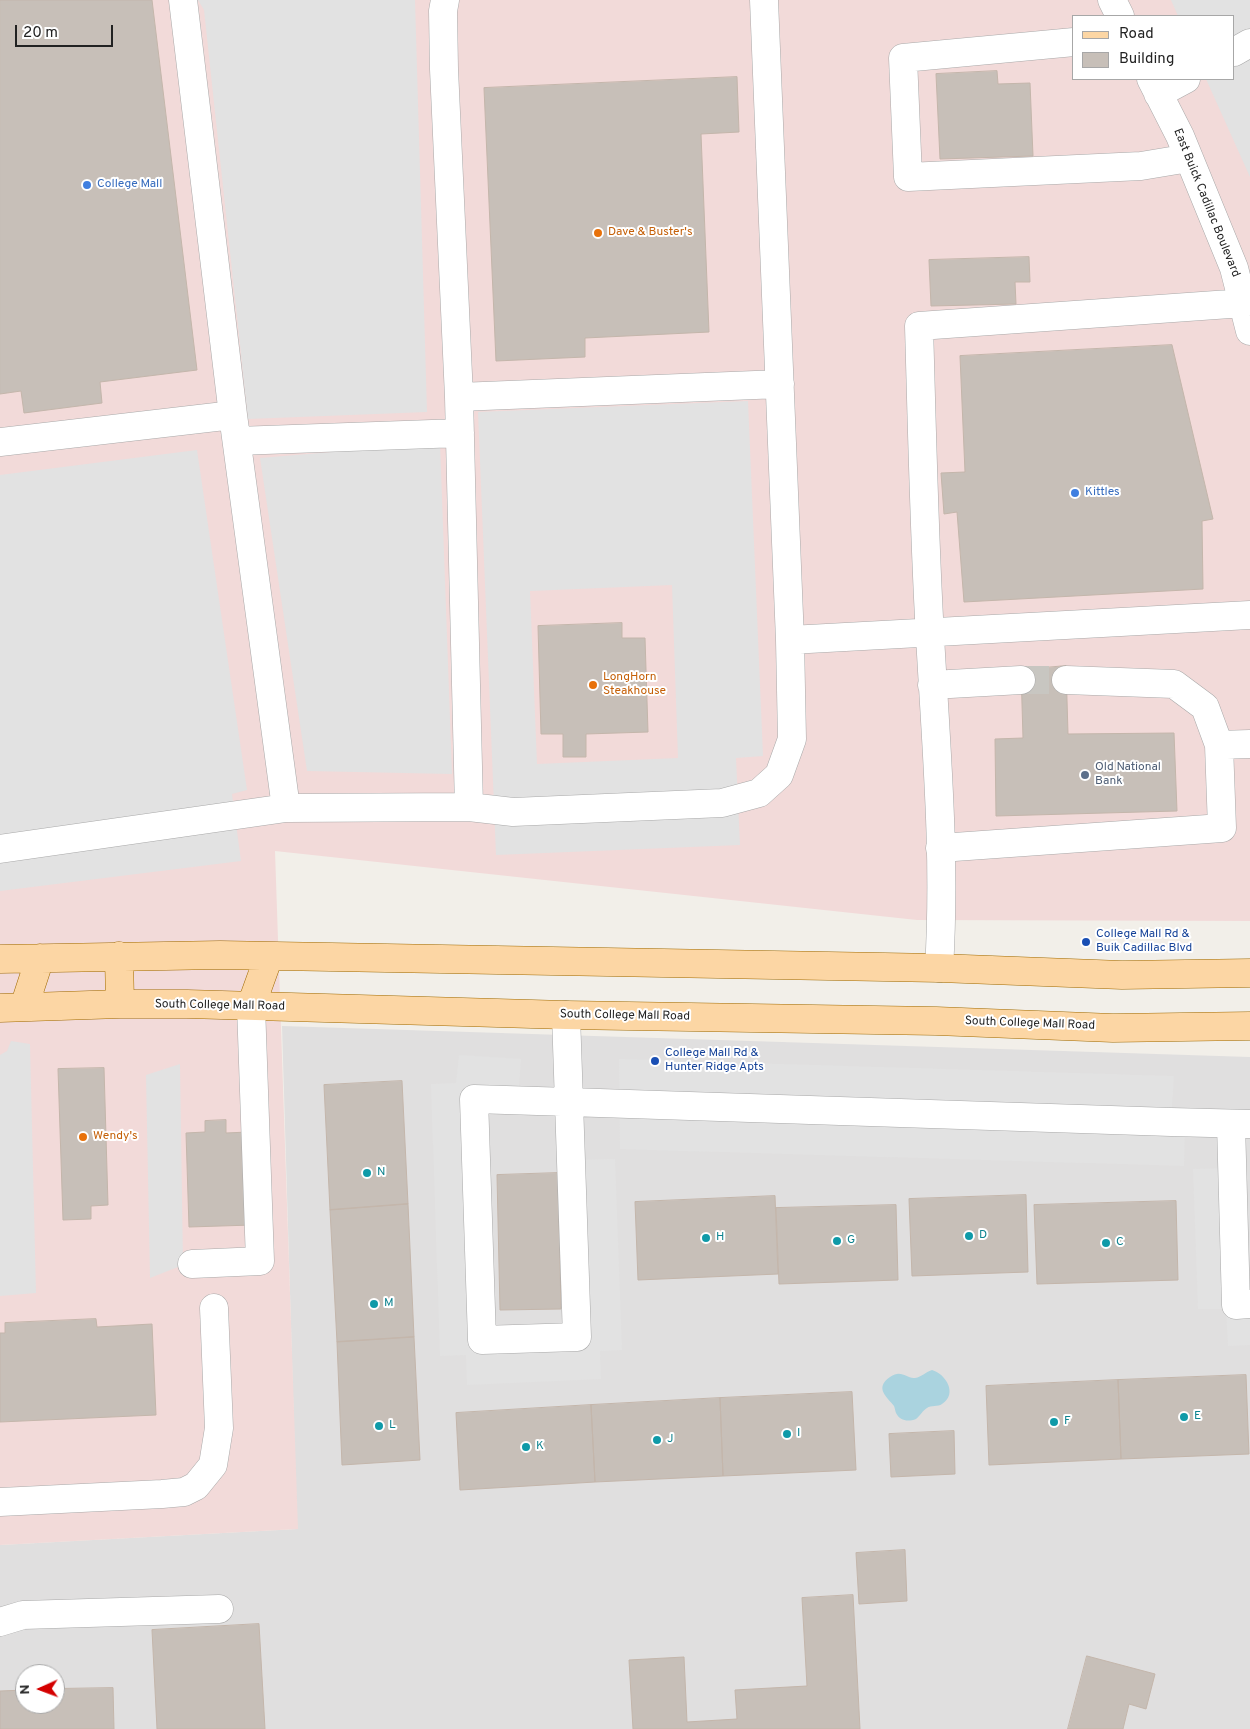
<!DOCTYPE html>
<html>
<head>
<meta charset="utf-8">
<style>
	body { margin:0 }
	#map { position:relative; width:1250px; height:1729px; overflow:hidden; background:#f2efe9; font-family:Overpass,sans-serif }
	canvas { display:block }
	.legend { position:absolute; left:1072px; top:15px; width:162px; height:65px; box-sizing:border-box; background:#fff; border:1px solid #a7a7a7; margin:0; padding:6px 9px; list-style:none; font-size:15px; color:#222 }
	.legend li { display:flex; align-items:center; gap:10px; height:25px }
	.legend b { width:25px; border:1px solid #a7a7a7 }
	.north { position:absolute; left:15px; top:1664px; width:50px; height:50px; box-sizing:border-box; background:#fff; border:1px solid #a7a7a7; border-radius:50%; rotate:268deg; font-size:14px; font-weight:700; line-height:20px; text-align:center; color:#222 }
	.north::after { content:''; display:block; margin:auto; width:18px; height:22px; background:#d40000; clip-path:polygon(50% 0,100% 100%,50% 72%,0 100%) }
	.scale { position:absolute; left:15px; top:25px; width:98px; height:22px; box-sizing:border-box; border:2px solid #222; border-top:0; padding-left:6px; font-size:15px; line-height:18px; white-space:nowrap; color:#222; -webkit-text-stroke:4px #fff; paint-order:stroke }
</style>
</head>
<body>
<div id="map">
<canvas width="1250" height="1729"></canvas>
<ul class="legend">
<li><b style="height:6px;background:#fcd6a4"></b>Road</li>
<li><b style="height:14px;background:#c7bfb8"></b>Building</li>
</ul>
<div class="north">N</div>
<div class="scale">20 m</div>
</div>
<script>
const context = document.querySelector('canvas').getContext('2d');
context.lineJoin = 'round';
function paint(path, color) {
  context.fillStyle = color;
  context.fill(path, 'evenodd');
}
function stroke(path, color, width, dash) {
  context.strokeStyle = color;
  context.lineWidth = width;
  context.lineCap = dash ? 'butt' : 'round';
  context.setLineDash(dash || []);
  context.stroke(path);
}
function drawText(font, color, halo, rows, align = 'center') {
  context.font = font + ' Overpass,sans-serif';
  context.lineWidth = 4;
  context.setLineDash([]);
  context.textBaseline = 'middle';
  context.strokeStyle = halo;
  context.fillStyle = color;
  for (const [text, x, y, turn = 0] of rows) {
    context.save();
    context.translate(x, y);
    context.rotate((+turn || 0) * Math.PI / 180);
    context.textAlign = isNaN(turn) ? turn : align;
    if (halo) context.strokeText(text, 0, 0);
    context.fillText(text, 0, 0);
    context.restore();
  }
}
paint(new Path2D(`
	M282,1026L1250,1057V1729H0V1545L297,1529ZM25,1674H55V1704H25Z`), '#e0dfdf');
paint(new Path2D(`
	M0,0H1250V921L917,920L275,851L298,1529L0,1545ZM1074,16H1234V79H1074Z`), '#f2dad9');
paint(new Path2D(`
	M198,0H415L427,412L248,419L204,10Z
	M1171,0H1250V177L1206,79H1234V16H1178Z
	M748,401L763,756L736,758L740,845L496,855L478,412ZM672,585L678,758L537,764L530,591Z
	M440,443L452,774L307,771L260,458Z
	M197,450L247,790L232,794L241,861L0,891V475Z
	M11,1041L30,1044L36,1293L0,1296V1055L7,1051Z
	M459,1055L521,1059L518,1101L474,1099L483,1340L577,1337L571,1160L615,1159L622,1350L600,1351L601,1379L467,1385L466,1355L440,1356L431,1084L456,1083Z
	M619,1059L1174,1076L1171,1122H1185L1184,1166L620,1149Z
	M180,1064L183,1265L150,1278L146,1075Z
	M1231,1168L1250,1304V1345L1228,1346L1226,1309H1198L1193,1169Z`), '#e2e2e2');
paint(new Path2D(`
	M932,1370C946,1374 958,1394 942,1404C938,1407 931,1405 927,1408C923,1410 920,1416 916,1419C908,1422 900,1421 896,1413C895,1411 895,1408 894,1406C887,1397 874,1388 890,1377C902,1369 906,1379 915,1378C922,1377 925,1372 932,1370Z`), '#aad3df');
const building = new Path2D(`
	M0,0H152L197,370L100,382L102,403L24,413L21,391L0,394Z
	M997,71L998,84L1030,83L1033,156L940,159L936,74Z
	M737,77L739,132L701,134L709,332L585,338V357L496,361L484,88Z
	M1029,257L1030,282H1015L1016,304L931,306L929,260Z
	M1172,345L1213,519L1202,521L1203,589L964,602L957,512L944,514L941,473L965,472L960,356Z
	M622,623V638H645L648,732L586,734V757H563V734H541L538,626Z
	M1066,666L1068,734L1174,733L1177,811L996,816L995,739L1023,738L1021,670Z
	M104,1068L108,1205L91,1206V1219L63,1220L58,1069Z
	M402,1081L408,1204L330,1210L324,1085Z
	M226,1120V1133L248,1132L252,1225L189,1227L186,1133L205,1132V1121Z
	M558,1173L561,1309L500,1310L497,1175Z
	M1026,1195L1028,1272L912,1276L909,1199Z
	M775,1196L778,1274L638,1280L635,1202Z
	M1176,1201L1178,1280L1037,1284L1034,1205Z
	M408,1204L414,1337L337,1342L330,1210Z
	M896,1205L898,1280L779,1284L776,1208Z
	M96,1319L97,1327L152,1324L156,1415L0,1422V1333H5V1323Z
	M414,1337L420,1460L342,1465L337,1342Z
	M1246,1375L1249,1454L1121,1459L1118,1380Z
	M1118,1380L1121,1459L989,1465L986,1386Z
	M852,1392L856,1470L723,1476L720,1398Z
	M720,1398L723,1476L595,1482L591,1405Z
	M591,1405L595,1482L460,1490L456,1413Z
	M954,1431L955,1474L891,1477L889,1434Z
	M905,1550L907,1601L859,1604L856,1553Z
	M853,1595L860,1729H633L629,1660L684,1657L687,1722L737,1719L735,1690L807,1686L802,1598Z
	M259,1624L265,1729H157L152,1630Z
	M1087,1656L1155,1674L1146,1709L1129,1704L1123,1729H1068Z
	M113,1688L114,1729H0V1691L25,1690V1704H55V1689Z`);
paint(building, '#c7bfb8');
stroke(building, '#c4b6ab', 1);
stroke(new Path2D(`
	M1021,680H1066`), '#c8c6c1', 28, [28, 14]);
const minor = new Path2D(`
	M183,0L233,415L286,808
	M445,0L443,11L444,69L459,397L469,807
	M1112,0L1120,16
	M1074,42L903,58L908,177L1141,166L1189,158
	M1234,52L1250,43
	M1151,79L1180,136L1234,268L1250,331
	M1158,94L1186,79
	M459,397L780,384
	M237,441L460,433
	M0,442L233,415
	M790,640L1250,615
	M1066,680L1174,684L1205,707L1219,745
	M932,685L1021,680
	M940,848L1222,828L1219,745L1250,744
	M0,849L286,808L469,807L513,812L722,803L759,793L779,775L792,739L790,640L764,0
	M939,968C946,857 936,746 930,636C924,532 922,429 919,326L1244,303
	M566,1015L577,1337L482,1340L474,1099L569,1102L1171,1122L1250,1124
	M1231,1124L1236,1305L1250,1304
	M192,1264L260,1261L251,1006
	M0,1502L162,1494L184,1492L196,1486L213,1465L219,1428L214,1308
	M0,1622L23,1615L219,1609`);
const major = new Path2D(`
	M119,956L120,1004
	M0,959L220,955L939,968L1122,975L1250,973
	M251,1006L269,956
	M24,1007L40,958
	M0,1008L120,1004H187L566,1015L936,1021L1113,1028L1250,1026`);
stroke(minor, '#a9a9a9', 29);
stroke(major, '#a06b00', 29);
stroke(minor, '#fff', 28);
stroke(major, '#fcd6a4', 28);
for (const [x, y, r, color] of [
	[87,185,5,"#3f7fe0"],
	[598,233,5,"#e8710a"],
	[1075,493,5,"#3f7fe0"],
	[593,685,5,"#e8710a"],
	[1085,775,5,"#5c6f8a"],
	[1086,942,5,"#1a4fb4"],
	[655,1061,5,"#1a4fb4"],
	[83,1137,5,"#e8710a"],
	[367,1173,5,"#0f9aa8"],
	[969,1236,5,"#0f9aa8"],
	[706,1238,5,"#0f9aa8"],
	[837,1241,5,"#0f9aa8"],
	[1106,1243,5,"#0f9aa8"],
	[374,1304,5,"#0f9aa8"],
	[1184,1417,5,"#0f9aa8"],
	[1054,1422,5,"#0f9aa8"],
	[379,1426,5,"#0f9aa8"],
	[787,1434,5,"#0f9aa8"],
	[657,1440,5,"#0f9aa8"],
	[526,1447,5,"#0f9aa8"]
]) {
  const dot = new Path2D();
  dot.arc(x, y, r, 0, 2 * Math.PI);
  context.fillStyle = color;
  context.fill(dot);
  stroke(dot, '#fff', 2);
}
drawText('12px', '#366cbe', '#fff', [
	["College Mall",97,185],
	["Kittles",1085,493]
], 'left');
drawText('12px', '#222', '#fff', [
	["East Buick Cadillac Boulevard",1206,203,68],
	["South College Mall Road",220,1006,1],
	["South College Mall Road",625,1016,1],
	["South College Mall Road",1030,1024,2]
]);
drawText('12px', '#c56008', '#fff', [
	["Dave & Buster's",608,233],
	["LongHorn",603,678],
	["Steakhouse",603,692],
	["Wendy's",93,1137]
], 'left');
drawText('12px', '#4e5e75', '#fff', [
	["Old National",1095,768],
	["Bank",1095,782]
], 'left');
drawText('12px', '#164399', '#fff', [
	["College Mall Rd &",1096,935],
	["Buik Cadillac Blvd",1096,949],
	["College Mall Rd &",665,1054],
	["Hunter Ridge Apts",665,1068]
], 'left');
drawText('12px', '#0d838f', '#fff', [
	["N",377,1173],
	["D",979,1236],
	["H",716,1238],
	["G",847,1241],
	["C",1116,1243],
	["M",384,1304],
	["E",1194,1417],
	["F",1064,1422],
	["L",389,1426],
	["I",797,1434],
	["J",667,1440],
	["K",536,1447]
], 'left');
</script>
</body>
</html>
